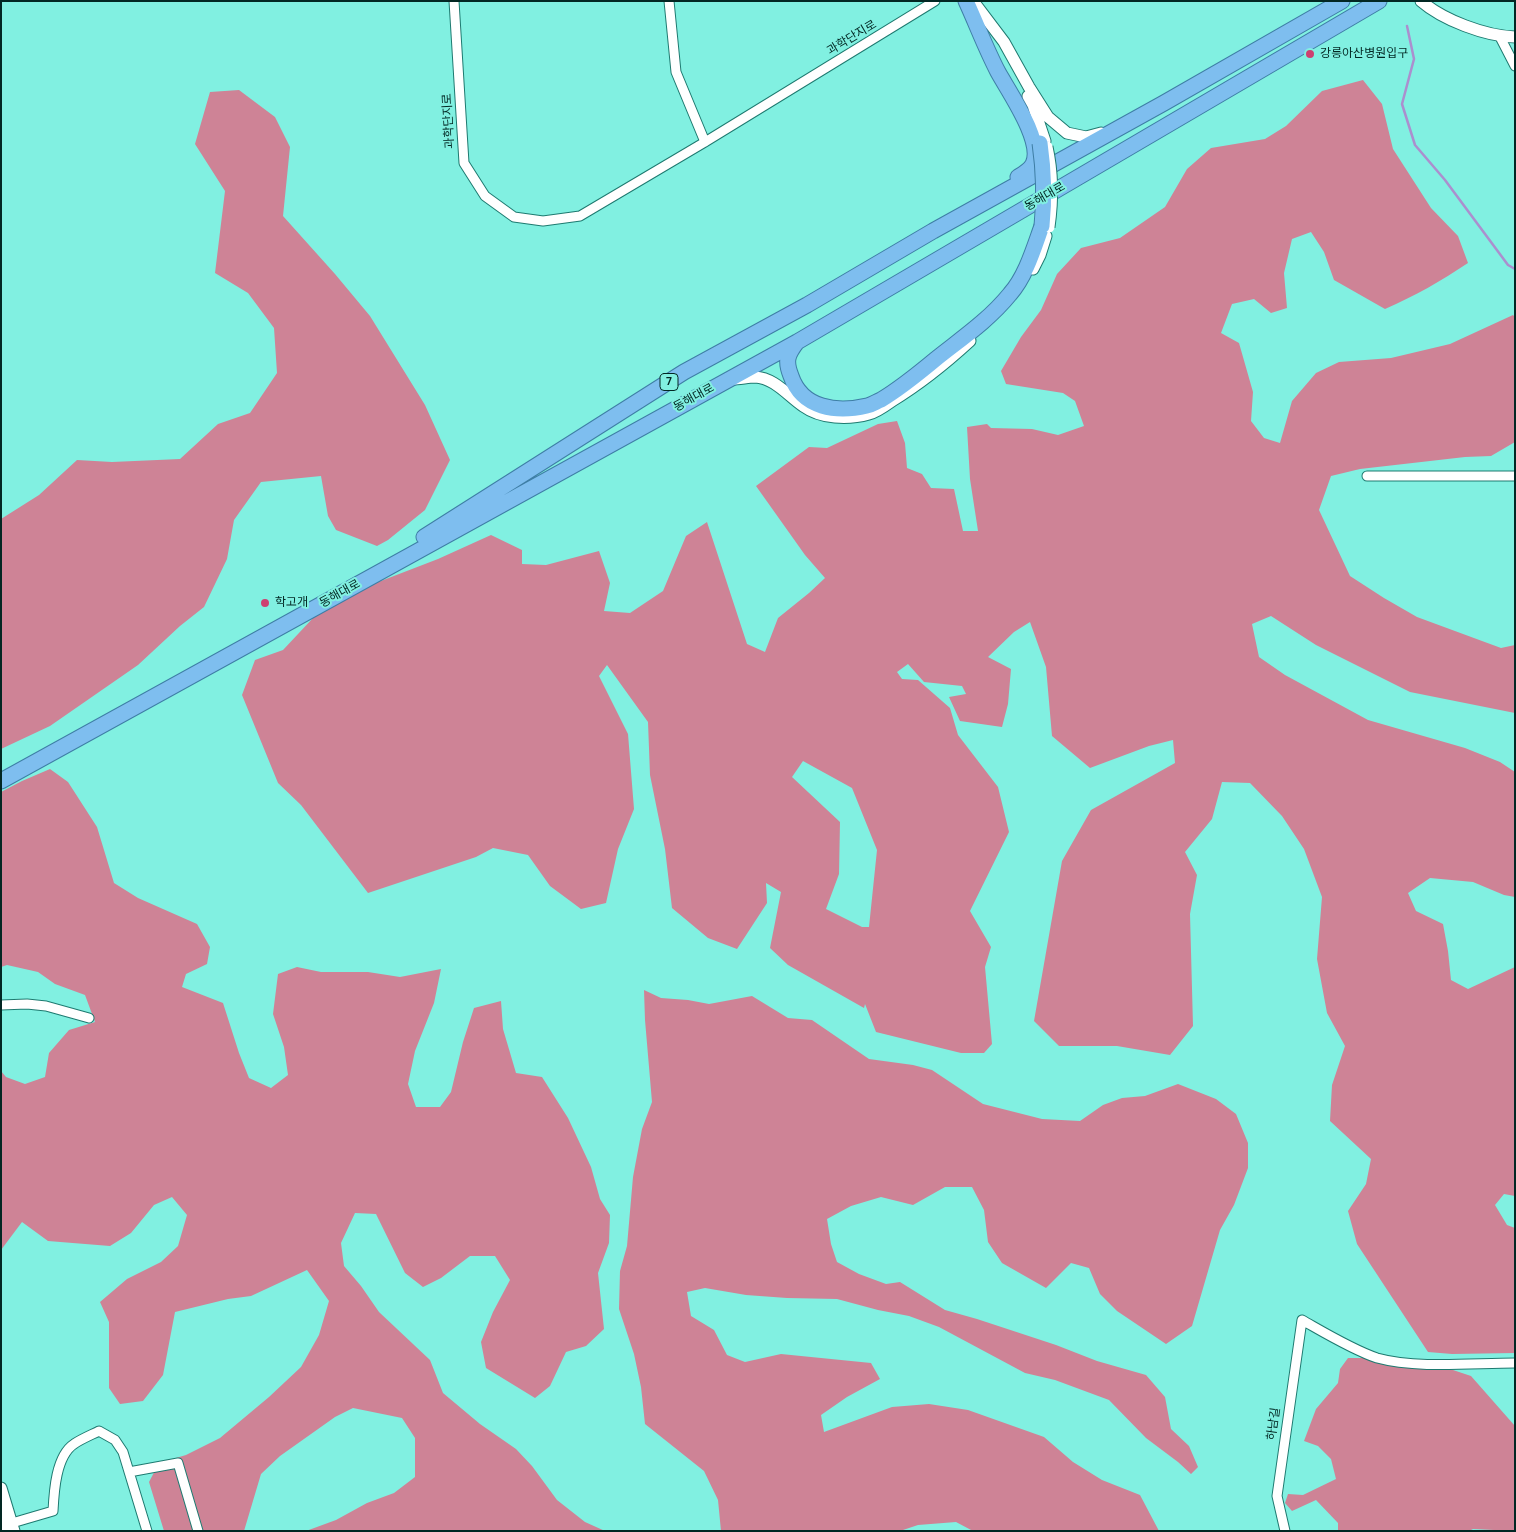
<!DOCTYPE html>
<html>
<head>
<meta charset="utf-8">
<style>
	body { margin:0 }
	#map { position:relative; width:1516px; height:1532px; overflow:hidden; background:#81f0e1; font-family:"DM Sans",sans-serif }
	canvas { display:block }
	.frame { position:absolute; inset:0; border:2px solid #022723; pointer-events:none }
</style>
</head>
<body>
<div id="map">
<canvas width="1516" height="1532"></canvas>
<div class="frame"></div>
</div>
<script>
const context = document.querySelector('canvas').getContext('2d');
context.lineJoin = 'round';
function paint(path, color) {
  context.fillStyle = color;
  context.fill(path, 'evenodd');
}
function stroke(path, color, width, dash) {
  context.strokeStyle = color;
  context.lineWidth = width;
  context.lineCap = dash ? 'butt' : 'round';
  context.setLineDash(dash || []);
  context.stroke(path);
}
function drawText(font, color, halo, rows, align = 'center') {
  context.font = font + ' "DM Sans","Noto Sans KR",sans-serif';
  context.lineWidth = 4;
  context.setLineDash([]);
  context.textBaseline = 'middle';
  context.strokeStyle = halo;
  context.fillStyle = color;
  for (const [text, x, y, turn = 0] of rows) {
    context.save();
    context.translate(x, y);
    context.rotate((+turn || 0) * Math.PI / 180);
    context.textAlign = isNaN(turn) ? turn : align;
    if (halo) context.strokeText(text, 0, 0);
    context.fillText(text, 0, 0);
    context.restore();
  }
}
paint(new Path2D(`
	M1363,80L1382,104L1393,149L1431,208L1458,236L1468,263C1441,281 1415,296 1385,309L1334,280L1324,252L1311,232L1292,239L1284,273L1287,308L1271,313L1254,299L1232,304L1221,333L1239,343L1253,392L1251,421L1264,438L1280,443L1292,401L1316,373L1339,362L1391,358L1450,344L1513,315L1515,317V442L1491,456L1465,457L1360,469L1331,476L1319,510L1350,576L1384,598L1417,617L1501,648L1515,645V713L1410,692L1316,645L1271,616L1252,624L1259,657L1285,675L1368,720L1465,748L1500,762L1515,772V897L1504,895L1473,882L1430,878L1408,893L1416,911L1443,924L1448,951L1451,980L1468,989L1515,967V1196L1504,1194L1495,1205L1507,1225L1515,1228V1353L1452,1354L1428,1352L1357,1244L1348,1211L1366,1184L1371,1159L1330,1121L1332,1085L1345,1046L1327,1013L1317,959L1322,897L1304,849L1282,816L1250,783L1222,782L1212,819L1185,852L1197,875L1190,914L1193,1026L1170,1055L1117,1046H1059L1034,1021L1062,861L1091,810L1175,763L1173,740L1149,746L1090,768L1052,736L1046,667L1030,622L1014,632L988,657L1011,669L1008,704L1002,727L960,721L949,697L966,694L962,686L924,682L908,664L897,672L902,679L918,680L950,708L958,735L998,787L1009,832L970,911L991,947L985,967L992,1044L984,1053H961L876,1032L865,1004L864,1008L788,965L770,948L781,892L766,883L767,903L737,949L708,938L672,908L665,849L650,775L648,722L607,665L599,676L628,734L634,809L618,849L606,903L581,909L550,886L528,855L493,848L476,857L368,893L301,805L278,783L242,695L255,660L283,650L329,601L438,559L491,535L522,550V564L546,565L599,551L610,583L604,611L630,613L663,591L686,536L707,522L747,644L765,652L778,618L809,593L825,578L805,555L756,486L809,447L827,448L878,424L897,421L905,443L907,468L922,474L931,488L954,489L963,531H978L970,479L967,427L987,424L991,428L1032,429L1058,435L1084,426L1075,401L1063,393L1006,384L1001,371L1021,337L1041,310L1057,274L1081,248L1120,238L1165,207L1187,169L1211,148L1265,139L1286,126L1322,91ZM803,761L852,788L877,850L869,927H862L826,909L839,874L840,822L792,777Z
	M239,90L275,117L290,147L283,216L335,274L370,316L425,405L450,460L425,510L388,540L377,546L336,530L328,516L321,476L261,482L234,520L227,559L204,607L180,626L138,665L50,726L1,749V519L39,495L77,460L112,462L180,459L218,424L250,413L277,373L274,328L248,293L215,273L225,191L195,144L210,92Z
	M50,769L68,782L97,827L114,883L138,898L197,924L210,947L207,964L186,974L182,987L223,1003L239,1053L249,1078L271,1088L288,1075L284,1047L273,1014L278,974L297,967L321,972H368L400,977L441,969L434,1003L415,1051L408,1084L416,1107H440L451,1092L463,1042L474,1008L501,1001L503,1029L516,1073L542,1077L568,1118L591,1167L600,1199L610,1215L609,1243L598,1273L604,1329L586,1346L566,1352L550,1386L535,1398L486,1368L481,1342L493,1312L510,1280L495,1256H470L441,1278L423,1287L405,1273L376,1214L355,1213L341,1243L344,1266L361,1286L379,1312L430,1360L443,1393L480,1424L516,1449L532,1466L557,1500L585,1522L605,1531H306L336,1520L367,1503L394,1493L415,1477V1438L402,1418L353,1408L335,1417L280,1456L261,1474L244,1531H164L149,1482L159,1463L186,1455L220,1438L269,1397L301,1367L319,1335L329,1301L307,1270L251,1296L228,1299L175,1312L163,1375L143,1401L120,1404L109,1388V1322L100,1302L127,1279L161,1262L178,1246L187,1215L172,1197L154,1205L131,1233L110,1246L48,1241L22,1222L1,1250V1071L6,1077L25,1084L45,1077L49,1053L69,1030L95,1022L85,995L55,984L38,972L7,965L1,967V792L22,781Z
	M644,990L661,998L688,1000L709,1004L752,996L788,1018L812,1020L869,1059L913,1065L932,1070L983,1104L1042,1119L1080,1121L1103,1105L1122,1098L1145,1096L1178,1084L1216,1099L1236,1114L1248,1143V1168L1234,1205L1220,1230L1192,1326L1166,1344L1117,1311L1100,1294L1089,1268L1071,1263L1046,1288L1002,1263L988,1242L984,1210L972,1187H945L913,1205L881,1197L851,1206L827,1219L831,1244L837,1262L859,1274L886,1284L900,1282L945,1310L977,1319L1056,1345L1097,1361L1146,1375L1165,1397L1171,1429L1189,1446L1198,1467L1191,1474L1178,1462L1146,1438L1109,1400L1055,1380L1025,1373L939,1327L909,1316L878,1310L837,1299L787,1298L746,1295L705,1288L687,1292L691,1316L714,1330L727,1355L745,1362L781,1354L871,1363L880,1379L847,1397L821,1415L824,1432L892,1407L929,1404L968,1410L1044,1437L1073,1462L1102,1480L1140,1495L1159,1531H973L956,1522L918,1525L900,1531H721L718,1500L704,1471L645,1424L641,1387L634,1354L619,1309L620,1271L627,1246L633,1177L642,1129L652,1102L645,1020Z
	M1348,1358H1368L1414,1367L1453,1370L1471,1376L1515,1426V1531L1473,1529L1469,1531H1338V1523L1316,1500L1292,1511L1285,1503L1288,1494L1303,1495L1336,1479L1331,1459L1318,1446L1304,1441L1316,1409L1338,1383L1340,1369Z`), '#ce8396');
stroke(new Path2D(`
	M1407,26L1414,59L1402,104L1415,145L1445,180L1508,265L1515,269`), '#ab8fce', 2.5);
const minor = new Path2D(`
	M454,1L464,163L485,196L514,217L543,221L580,216L705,142L935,1
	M669,1L676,72L705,142
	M1500,37L1515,66
	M1367,476H1515
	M1,1005L27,1004L46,1006L89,1018
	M129,1472L178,1463L198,1531
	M12,1523L53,1511C54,1491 56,1456 74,1444C81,1439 91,1435 99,1431L115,1440L123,1452L147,1531
	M1285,1531L1277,1496L1302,1320C1325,1333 1353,1350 1377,1358C1417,1369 1473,1363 1515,1363`);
const tertiary = new Path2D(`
	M973,1L1004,42L1029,87L1048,117L1067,133L1086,137L1101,133
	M1421,1C1443,20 1485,36 1515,37
	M1028,96L1033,105L1045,141
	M1033,269L1040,255L1046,236
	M732,379C740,379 748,377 755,377C775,378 788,396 803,406C821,419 848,420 869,414C877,412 885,406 892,401C920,384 946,363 970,341
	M1,1488L14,1531
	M1,1512L6,1531`);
const trunk = new Path2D(`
	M966,1C977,25 986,49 998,72C1009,92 1044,142 1033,164C1030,170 1023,174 1018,177
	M797,342C787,355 785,361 791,376C802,409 837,413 867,406C872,405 876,402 881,400C901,388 918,374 936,359C961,339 989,320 1010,294C1026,276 1034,248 1042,226
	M424,537L684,372L807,305L933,231L1164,103L1342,1
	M1,781L797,342L1379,1`);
stroke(minor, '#1e7a70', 11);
stroke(tertiary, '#1e7a70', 13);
stroke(trunk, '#3e7ea5', 17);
stroke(minor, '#fff', 9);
stroke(tertiary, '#fff', 11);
stroke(trunk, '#7ebeef', 15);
const tertiaryBridge = new Path2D(`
	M1047,147C1053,174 1053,199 1049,227`);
const trunkBridge = new Path2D(`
	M1040,143C1044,171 1045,197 1042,226`);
stroke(tertiaryBridge, '#1e7a70', 13, []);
stroke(trunkBridge, '#3e7ea5', 17, []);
stroke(tertiaryBridge, '#fff', 11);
stroke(trunkBridge, '#7ebeef', 15);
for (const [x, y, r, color] of [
	[1310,54,5,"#cd4070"],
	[265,603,5,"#cd4070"]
]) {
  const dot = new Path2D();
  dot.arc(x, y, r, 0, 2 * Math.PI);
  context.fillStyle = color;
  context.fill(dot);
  stroke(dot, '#81f0e1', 2);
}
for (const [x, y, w] of [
	[669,382,18]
]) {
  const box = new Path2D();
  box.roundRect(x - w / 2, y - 8.5, w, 17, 4);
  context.fillStyle = '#81f0e1';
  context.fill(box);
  stroke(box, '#022723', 1);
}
drawText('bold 11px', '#022723', null, [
	["7",669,382]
]);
drawText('12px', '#022723', '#81f0e1', [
	["과학단지로",852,38,-31],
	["과학단지로",449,121,-93],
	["동해대로",1045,197,-30],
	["동해대로",694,398,-29],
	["동해대로",340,594,-29],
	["하남길",1274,1424,-82]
]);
drawText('12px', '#022723', '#81f0e1', [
	["강릉아산병원입구",1320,54],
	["학고개",275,603]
], 'left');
</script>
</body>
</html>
